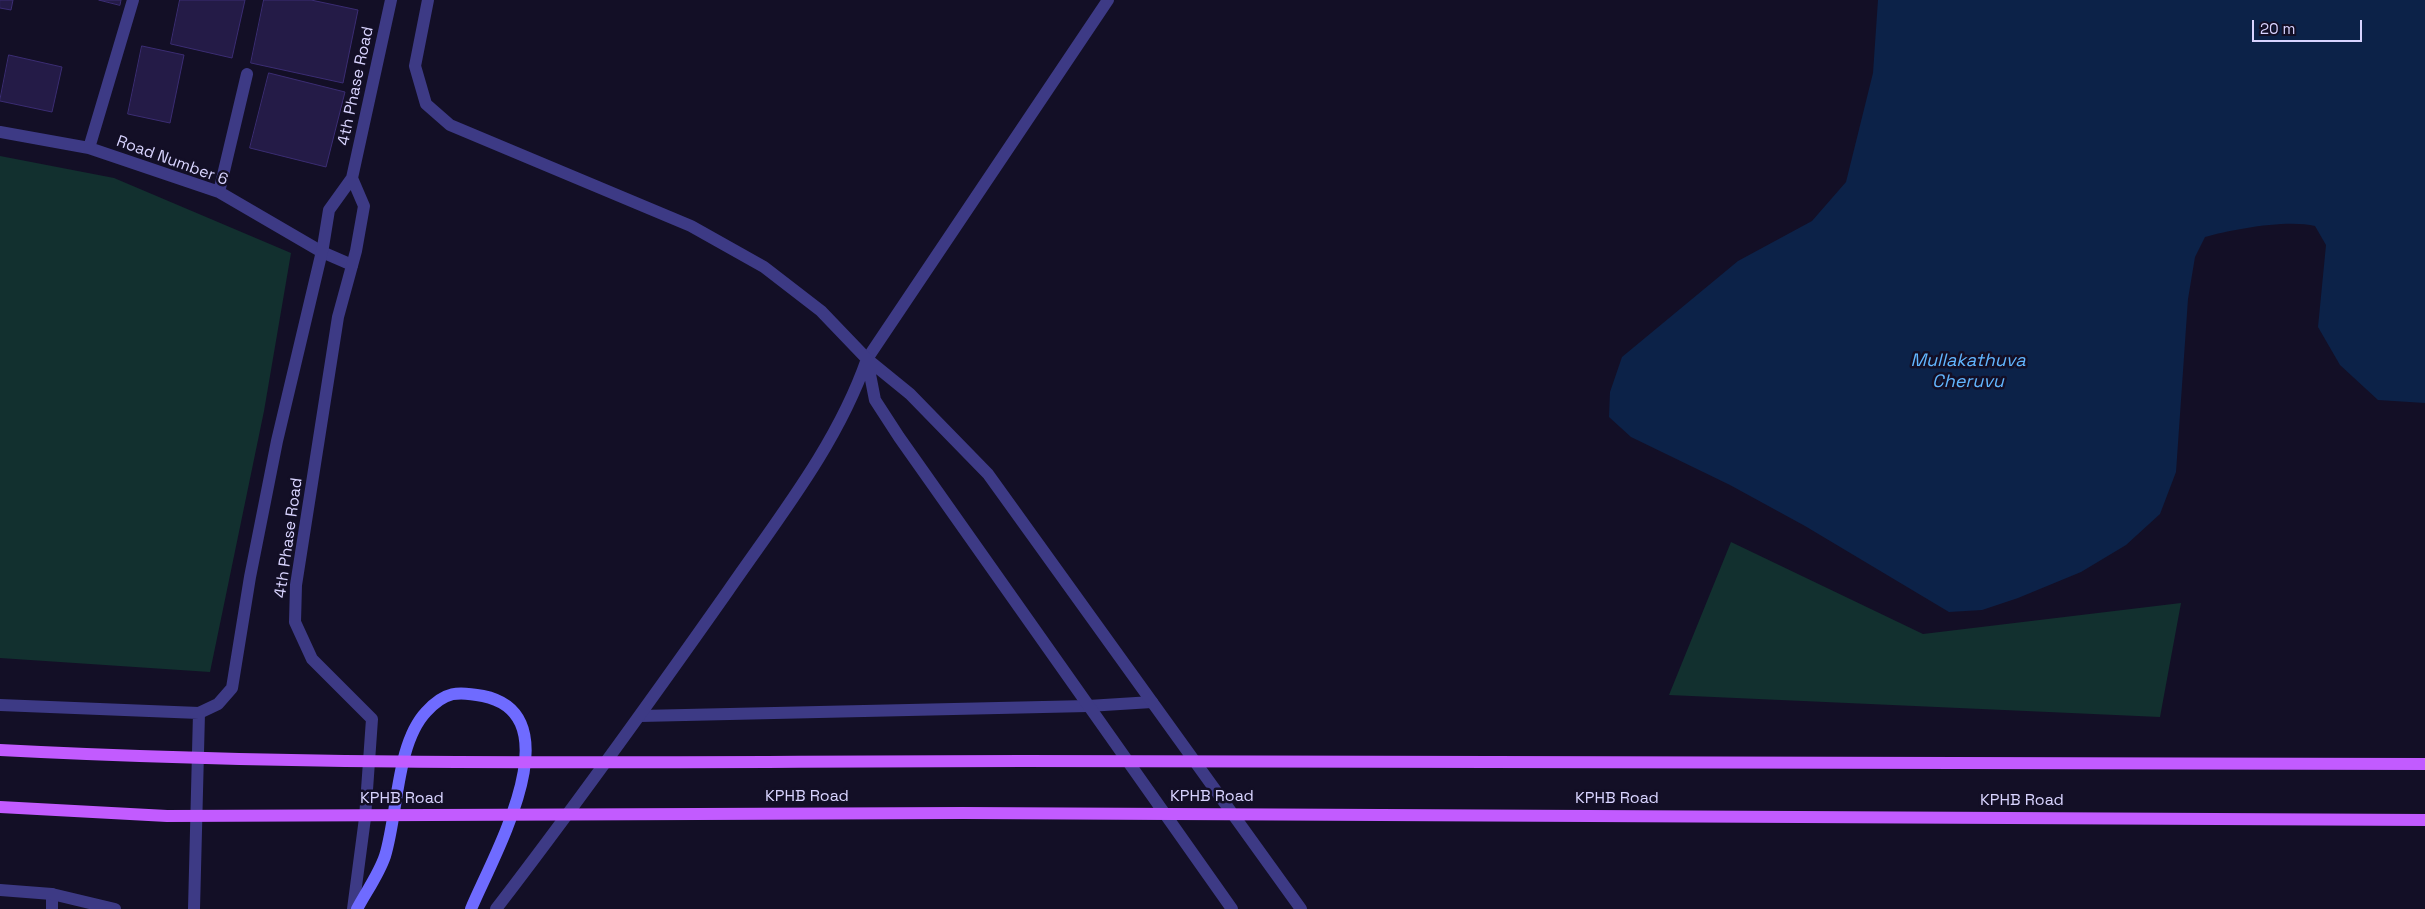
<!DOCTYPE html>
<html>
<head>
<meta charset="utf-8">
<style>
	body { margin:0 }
	#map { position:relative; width:2425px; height:909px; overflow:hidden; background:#130f26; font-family:"Space Grotesk",sans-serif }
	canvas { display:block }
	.scale { position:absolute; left:2252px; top:20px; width:110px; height:22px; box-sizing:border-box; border:2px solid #d9d4ff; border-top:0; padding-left:6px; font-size:15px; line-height:18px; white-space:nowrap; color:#d9d4ff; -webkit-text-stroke:4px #130f26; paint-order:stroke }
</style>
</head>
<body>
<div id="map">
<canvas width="2425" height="909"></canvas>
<div class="scale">20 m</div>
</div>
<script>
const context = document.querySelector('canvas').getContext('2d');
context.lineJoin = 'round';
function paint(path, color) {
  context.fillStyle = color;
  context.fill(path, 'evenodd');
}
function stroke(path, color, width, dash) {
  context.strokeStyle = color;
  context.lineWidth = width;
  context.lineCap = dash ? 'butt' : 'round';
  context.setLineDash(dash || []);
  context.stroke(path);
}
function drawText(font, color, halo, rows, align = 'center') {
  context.font = font + ' "Space Grotesk",sans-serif';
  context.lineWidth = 5;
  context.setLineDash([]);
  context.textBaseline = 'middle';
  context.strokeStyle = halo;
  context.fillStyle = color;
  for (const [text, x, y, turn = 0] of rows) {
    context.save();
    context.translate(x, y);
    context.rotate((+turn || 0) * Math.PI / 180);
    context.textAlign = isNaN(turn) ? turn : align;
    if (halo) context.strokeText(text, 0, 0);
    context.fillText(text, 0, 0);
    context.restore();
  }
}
paint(new Path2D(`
	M0,156L114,178L291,253L264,411L210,672L0,658Z
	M1731,542L1923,634L2181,603L2160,717L1669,695Z`), '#12302f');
paint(new Path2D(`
	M1878,0H2425V403L2378,400L2340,365L2318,327L2326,245L2315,226C2289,219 2232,229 2205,237L2195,257L2188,299L2176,472L2160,514L2126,545L2081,572L2018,598L1982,610L1949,612L1805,526L1730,485L1631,437L1609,417L1610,392L1622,357L1738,261L1812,221L1846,182L1873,73Z`), '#0c2248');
const building = new Path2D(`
	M0,0H13L11,10L0,8Z
	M99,0H121L120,5Z
	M180,0H245L232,58L171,44Z
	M264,0H311L358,10L343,83L251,63Z
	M142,46L184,55L170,123L128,114Z
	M9,55L62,67L52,112L0,101Z
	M269,73L345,92L326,167L250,148Z`);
paint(building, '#241b47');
stroke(building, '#3b2d73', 1);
stroke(new Path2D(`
	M0,132L89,148L219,192L322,252L352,265
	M89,148L133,0
	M219,192L247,74
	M867,359L1108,0
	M640,716L1088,706L1152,702
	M52,894V909`), '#3d3a85', 12);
stroke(new Path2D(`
	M428,0L415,66L426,104L450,125L691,226L764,267L821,311L867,359L910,394L988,474L1301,909
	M352,178L364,206L356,251L338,317L296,585L295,622L312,659L372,719L365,818L353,909
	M867,359L875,400L899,437L1232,909
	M0,705L199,713L218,704L232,688L250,577L277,441L323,247L329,210L352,178L391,0
	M0,890L52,894L115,909
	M194,909L199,713
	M496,909C576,805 652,699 728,591C779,517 837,445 867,359`), '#3d3a85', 12);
stroke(new Path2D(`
	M357,909C366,892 379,874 385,856C398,814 396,744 426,712C445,691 458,691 483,696C576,715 491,860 471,909`), '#6f6bff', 12);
stroke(new Path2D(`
	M0,750C341,768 682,761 1023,761C1491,761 1958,763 2425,764
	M0,807L167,816L963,813L2425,820`), '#c25bff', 12);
drawText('16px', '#d9d4ff', '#130f26', [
	["4th Phase Road",356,86,-78],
	["Road Number 6",172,161,20],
	["4th Phase Road",289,538,-82],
	["KPHB Road",807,797],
	["KPHB Road",1212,797],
	["KPHB Road",402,799],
	["KPHB Road",1617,799],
	["KPHB Road",2022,801]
]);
drawText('italic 18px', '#62b6ff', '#130f26', [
	["Mullakathuva",1968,361],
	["Cheruvu",1968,382]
]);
</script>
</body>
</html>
